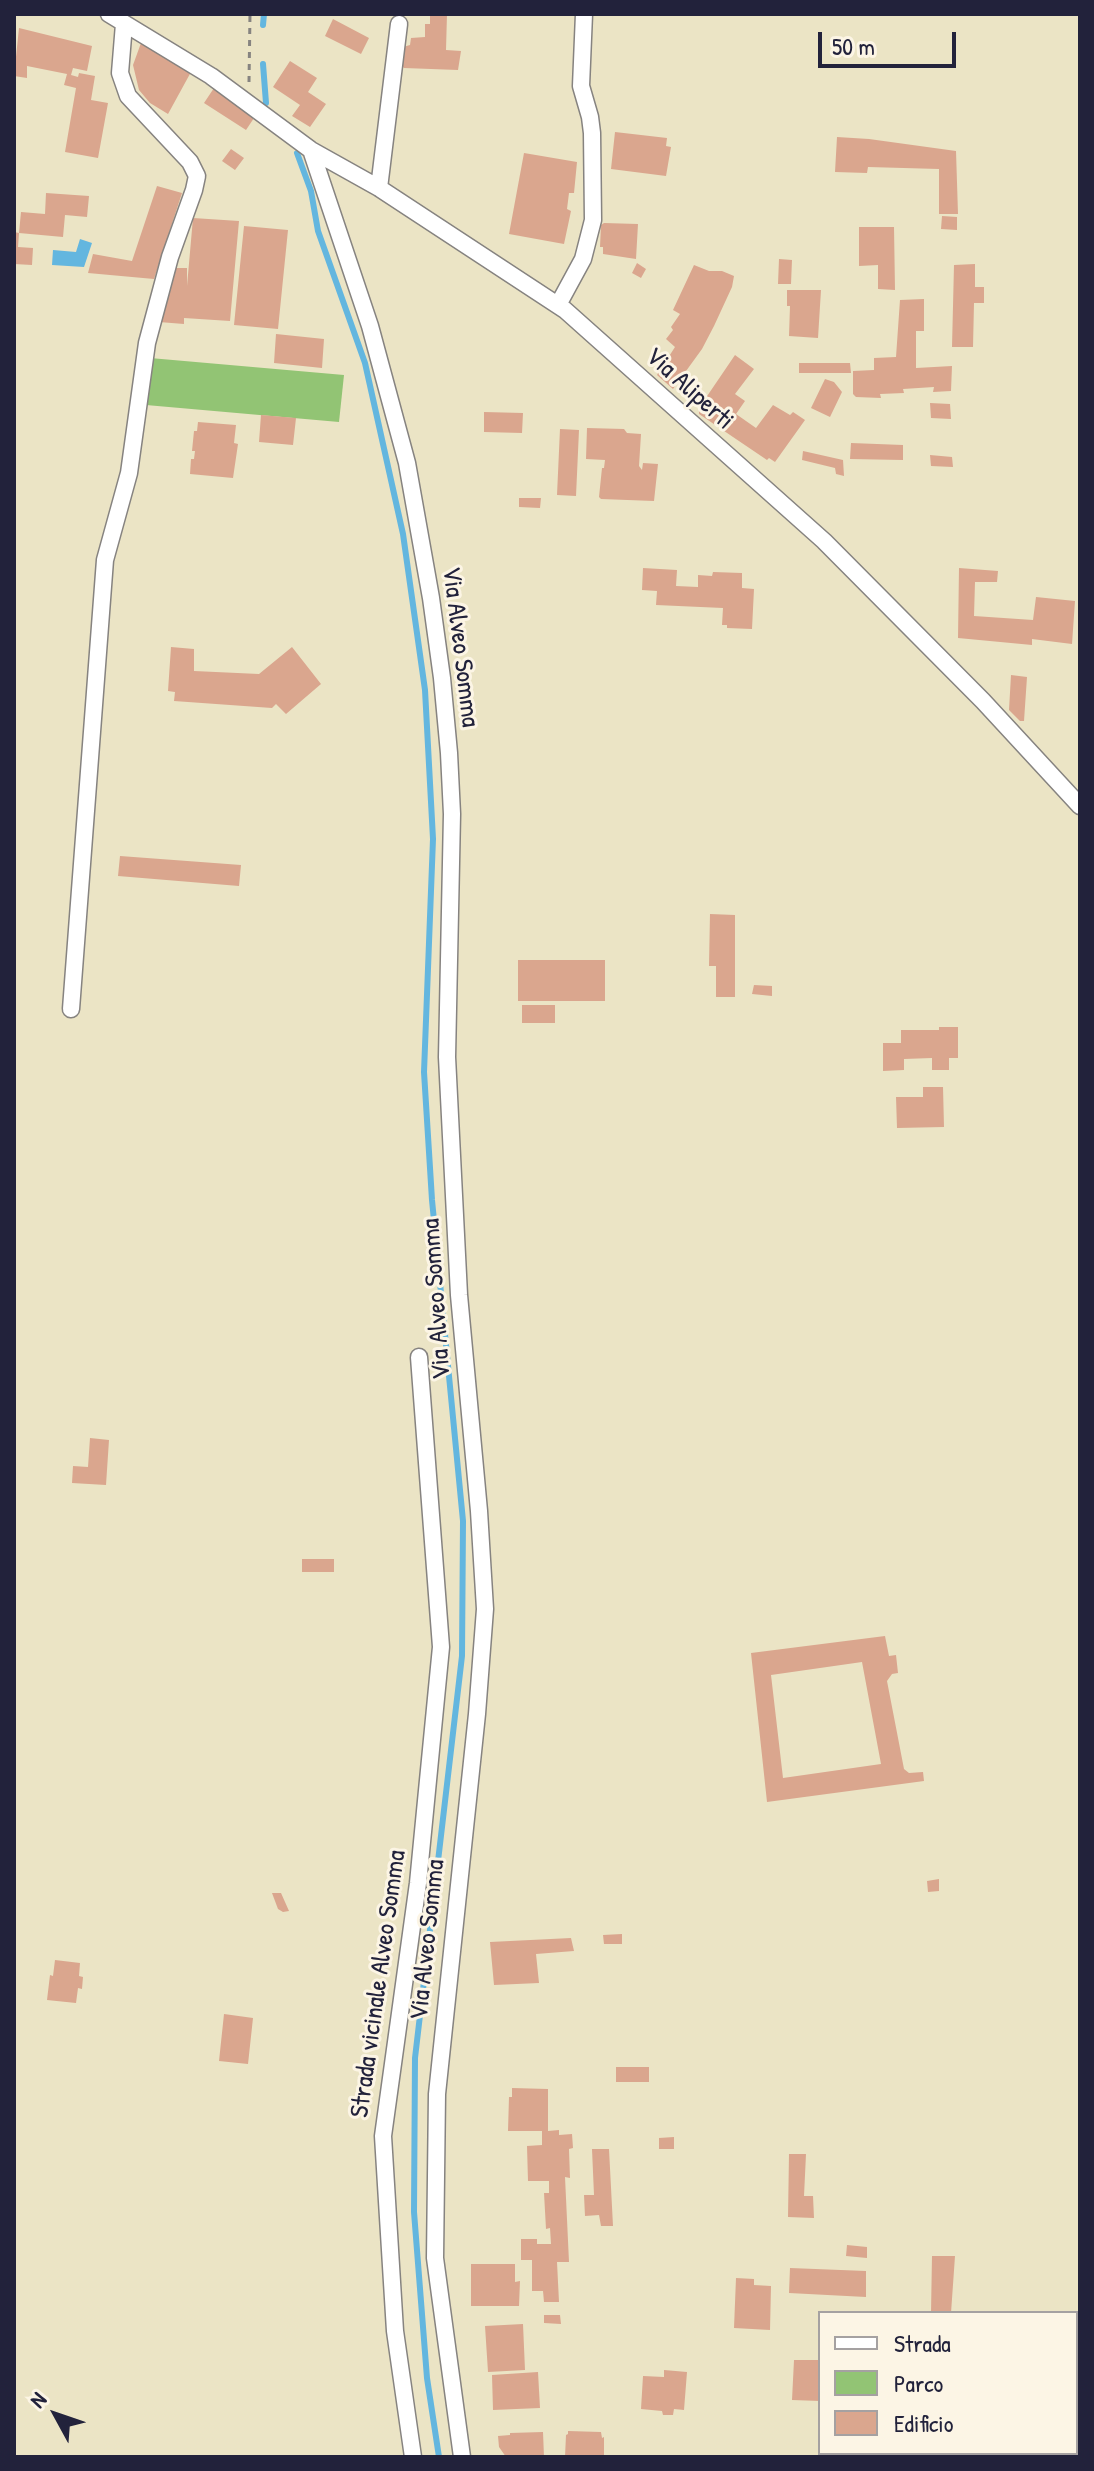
<!DOCTYPE html>
<html>
<head>
<meta charset="utf-8">
<style>
	body { margin:0 }
	#map { position:relative; width:1094px; height:2471px; overflow:hidden; background:#ebe4c5; font-family:"Patrick Hand",sans-serif }
	canvas { display:block }
	.frame { position:absolute; inset:0; border:16px solid #22223b; pointer-events:none }
	.legend { position:absolute; left:818px; top:2311px; width:260px; height:144px; box-sizing:border-box; background:#fcf5e5; border:2px solid #a5a1a1; margin:0; padding:10px 14px; list-style:none; font-size:24px; color:#22223b }
	.legend li { display:flex; align-items:center; gap:16px; height:40px }
	.legend b { width:40px; border:2px solid #a5a1a1 }
	.north { position:absolute; left:16px; top:2375px; width:80px; height:80px; -webkit-text-stroke:6px #fcf5e5; paint-order:stroke; rotate:310deg; font-size:22px; font-weight:700; line-height:32px; text-align:center; color:#22223b }
	.north::after { content:''; display:block; margin:auto; width:28px; height:36px; background:#22223b; clip-path:polygon(50% 0,100% 100%,50% 72%,0 100%) }
	.scale { position:absolute; left:818px; top:32px; width:138px; height:36px; box-sizing:border-box; border:4px solid #22223b; border-top:0; padding-left:10px; font-size:24px; line-height:28px; white-space:nowrap; color:#22223b; -webkit-text-stroke:6px #fcf5e5; paint-order:stroke }
</style>
</head>
<body>
<div id="map">
<canvas width="1094" height="2471"></canvas>
<div class="frame"></div>
<ul class="legend">
<li><b style="height:10px;background:#fff"></b>Strada</li>
<li><b style="height:22px;background:#92c474"></b>Parco</li>
<li><b style="height:22px;background:#daa68e"></b>Edificio</li>
</ul>
<div class="north">N</div>
<div class="scale">50 m</div>
</div>
<script>
const context = document.querySelector('canvas').getContext('2d');
context.lineJoin = 'round';
function paint(path, color) {
  context.fillStyle = color;
  context.fill(path, 'evenodd');
}
function stroke(path, color, width, dash) {
  context.strokeStyle = color;
  context.lineWidth = width;
  context.lineCap = dash ? 'butt' : 'round';
  context.setLineDash(dash || []);
  context.stroke(path);
}
function drawText(font, color, halo, rows, align = 'center') {
  context.font = font + ' "Patrick Hand",sans-serif';
  context.lineWidth = 6;
  context.setLineDash([]);
  context.textBaseline = 'middle';
  context.strokeStyle = halo;
  context.fillStyle = color;
  for (const [text, x, y, turn = 0] of rows) {
    context.save();
    context.translate(x, y);
    context.rotate((+turn || 0) * Math.PI / 180);
    context.textAlign = isNaN(turn) ? turn : align;
    if (halo) context.strokeText(text, 0, 0);
    context.fillText(text, 0, 0);
    context.restore();
  }
}
paint(new Path2D(`
	M150,358L344,375L339,422L146,405Z`), '#92c474');
paint(new Path2D(`
	M80,239L92,243L84,267L52,265L53,250L76,252Z`), '#63b6df');
stroke(new Path2D(`
	M263,25L264,14
	M263,64L266,103
	M297,153L311,191L318,231L365,363L403,534L425,690L433,839L424,1072L432,1200L463,1521L462,1656L415,2058L414,2212L427,2378L439,2457`), '#63b6df', 6);
paint(new Path2D(`
	M430,14H447L446,50L461,51L458,70L404,68L401,65L403,47L410,45L411,38L425,37V24H430Z
	M333,19L369,38L361,54L325,36Z
	M19,28L92,46L87,71L73,68L71,75L78,77L79,73L95,76L91,100L108,103L98,158L65,152L76,88L64,85L67,74L27,66V78L14,76Z
	M141,43L191,72L168,114L150,103L139,90L133,65Z
	M290,61L317,78L308,92L326,104L310,127L292,116L300,105L273,87Z
	M214,88L256,115L246,130L204,103Z
	M615,132L667,138L666,146L671,147L666,176L611,169Z
	M837,137L869,139L956,151L958,214H939V169L868,167L867,173L835,172Z
	M231,149L244,158L235,170L222,161Z
	M524,153L577,162L574,193H569L567,209L571,211L564,244L509,234Z
	M157,186L182,193L154,279L88,273L93,254L132,261Z
	M46,193L89,196L87,217L65,215L63,237L19,233L18,247L33,248L32,265L14,264V232L19,233L21,212L45,214Z
	M942,216L957,217V230L941,229Z
	M193,218L239,221L230,321L184,318V324L159,322L173,268H187V286Z
	M604,223L638,224L636,259L603,254V247H600L601,225Z
	M244,226L288,230L278,329L234,325Z
	M859,227H894L895,290L878,289V265L859,266Z
	M779,259L792,260L791,284H778Z
	M637,263L646,269L641,278L632,273Z
	M975,264V287H984V303H974L973,347H952L954,265Z
	M694,265L709,271H722L734,276L732,287L714,326L702,349L673,389L657,375L675,347L666,339L673,330L671,327L680,314L673,310Z
	M787,290H821L818,338L789,336L790,306H787Z
	M924,299V331H916V368L952,366L951,391L933,392L934,387L903,389L904,393L880,394L881,398L856,397L853,394V371L874,370V358L896,357L900,300Z
	M276,334L324,339L322,368L274,363Z
	M735,355L754,369L735,394L745,401L736,414L756,428L773,405L790,415L793,412L805,420L775,462L769,458L767,460L699,414V408Z
	M799,363H850L851,373H799Z
	M825,379L834,382L842,392L830,417L811,408Z
	M930,403L950,404L951,419L931,418Z
	M484,412L523,413L522,433L484,432Z
	M261,415L296,418L293,445L259,442Z
	M198,422L236,425L234,443L238,444L233,478L190,474L191,459H194L195,451H192L194,431H197Z
	M587,428L624,429L627,433L641,434L639,466L642,470L643,463L658,464L654,501L601,499L599,497L602,468H604L605,460L586,459Z
	M560,429L579,430L576,496L557,495Z
	M851,443L903,445V460L850,459Z
	M803,451L843,460L844,476L836,474L835,468L802,460Z
	M930,455L952,457L953,467L931,466Z
	M519,498H541L540,508L519,507Z
	M643,568L677,570L676,586L698,587V575L712,576L713,572L742,573V588L754,589L752,629L727,628V625H722L723,608L656,605L657,591L642,590Z
	M959,568L998,571L997,582H975L974,616L1033,620L1036,597L1075,601L1072,644L1032,639V645L958,638Z
	M171,647L194,649V671L259,674L292,647L321,684L286,714L276,704L272,708L174,701L175,692L168,691Z
	M1011,675L1027,677L1024,721H1020L1009,710Z
	M120,856L241,865L239,886L118,876Z
	M710,914L735,915V997H716V966H709Z
	M518,960H605V1001H518Z
	M754,985L772,986V996L752,994Z
	M522,1005H555V1023H522Z
	M939,1027H958V1058H949V1070H932V1058L904,1059V1070L883,1071V1043H901V1030H939Z
	M923,1087H943L944,1127L897,1128L896,1097H923Z
	M90,1438L109,1440L106,1485L72,1483L73,1466L88,1467Z
	M302,1559H334V1572H302Z
	M885,1636L889,1656L896,1655L898,1673L892,1674L887,1681L904,1769L909,1773L923,1772L924,1781L767,1802L751,1653ZM862,1662L881,1764L783,1778L771,1675Z
	M939,1879V1891L928,1892L927,1881Z
	M272,1893H281L289,1911L283,1912L278,1909Z
	M622,1934V1944H604L603,1935Z
	M571,1938L574,1951L536,1954L539,1983L494,1985L490,1942Z
	M55,1960L80,1963L79,1976L83,1977L82,1989L78,1988L76,2003L47,2000L50,1975L53,1976Z
	M224,2014L253,2018L248,2064L219,2061Z
	M616,2067H649V2082H616Z
	M512,2088L548,2089V2131L559,2130V2135L572,2134L573,2148L569,2149L570,2178L565,2177L569,2262H557L559,2302H544L543,2291H532V2260H521V2239H537V2244H551L550,2228L546,2229L544,2193H549V2181H528L527,2146L542,2145V2131H508L509,2097H512Z
	M674,2137V2149H659V2138Z
	M592,2149H609L613,2226H601L599,2215L585,2216L584,2195H594Z
	M789,2154H806L804,2196H813L814,2218L788,2217Z
	M847,2245L867,2247V2258L846,2256Z
	M932,2256H955L951,2313H931Z
	M471,2264H515V2282L520,2281L519,2306H471Z
	M790,2268L866,2271V2297L789,2293Z
	M736,2278L754,2279V2285L771,2286L770,2330L734,2328Z
	M544,2315H560L561,2324L544,2323Z
	M523,2324L525,2370L488,2372L485,2326Z
	M794,2360H820V2401L792,2400Z
	M664,2370L687,2372L684,2410L674,2409L673,2415H663L662,2411L641,2409L643,2376L664,2377Z
	M538,2372L540,2408L493,2410L492,2375Z
	M568,2431L601,2432L602,2438L604,2437V2457H565L566,2435L568,2434Z
	M543,2432L544,2457H506L499,2447L498,2436L510,2435V2433Z`), '#daa68e');
const street = new Path2D(`
	M109,14L211,76L311,150L379,188L565,310L824,541L983,701L1080,806
	M311,150L370,326L407,463L431,598L442,678L449,753L452,814L447,1057L459,1295L479,1511L485,1609L477,1714L437,2094L435,2258L462,2457
	M379,188L399,24
	M558,305L583,259L593,220L592,133L590,117L581,86L584,14
	M71,1009L105,560L129,473L147,343L170,257L194,190L197,176L190,162L128,96L120,73L124,24
	M413,2457L395,2331L383,2136L418,1883L441,1647L419,1357`);
stroke(street, '#868380', 19);
stroke(new Path2D(`
	M249,82L250,14`), '#868380', 3, [6, 6]);
stroke(street, '#fff', 16);
drawText('26px', '#22223b', '#fcf5e5', [
	["Via Aliperti",689,389,42],
	["Via Alveo Somma",460,647,83],
	["Via Alveo Somma",437,1299,-94],
	["Via Alveo Somma",428,1940,-84],
	["Strada vicinale Alveo Somma",379,1984,-82]
]);
</script>
</body>
</html>
